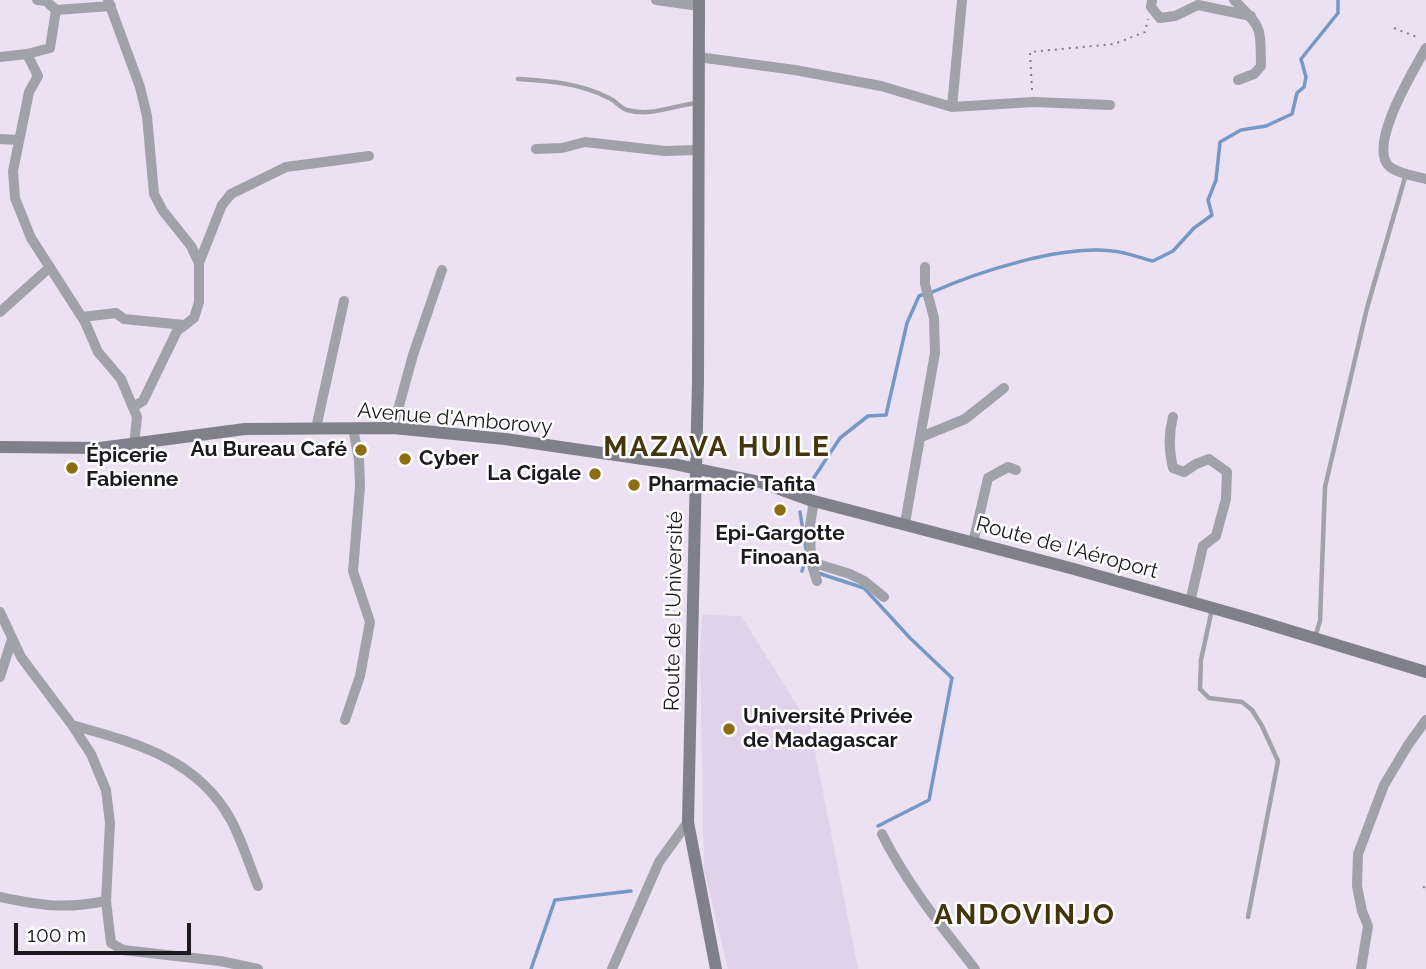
<!DOCTYPE html>
<html>
<head>
<meta charset="utf-8">
<style>
	body { margin:0 }
	#map { position:relative; width:1426px; height:969px; overflow:hidden; background:#ebe1f3; font-family:Raleway,sans-serif }
	canvas { display:block }
	.scale { position:absolute; left:14px; top:923px; width:177px; height:32px; box-sizing:border-box; border:4px solid #1c191f; border-top:0; padding-left:9px; font-size:21px; line-height:24px; white-space:nowrap; color:#1c191f; -webkit-text-stroke:5px #fff; paint-order:stroke }
</style>
</head>
<body>
<div id="map">
<canvas width="1426" height="969"></canvas>
<div class="scale">100 m</div>
</div>
<script>
const context = document.querySelector('canvas').getContext('2d');
context.lineJoin = 'round';
function paint(path, color) {
  context.fillStyle = color;
  context.fill(path, 'evenodd');
}
function stroke(path, color, width, dash) {
  context.strokeStyle = color;
  context.lineWidth = width;
  context.lineCap = dash ? 'butt' : 'round';
  context.setLineDash(dash || []);
  context.stroke(path);
}
function drawText(font, color, halo, rows, align = 'center') {
  context.font = font + ' Raleway,sans-serif';
  context.lineWidth = 5;
  context.setLineDash([]);
  context.textBaseline = 'middle';
  context.strokeStyle = halo;
  context.fillStyle = color;
  for (const [text, x, y, turn = 0] of rows) {
    context.save();
    context.translate(x, y);
    context.rotate((+turn || 0) * Math.PI / 180);
    context.textAlign = isNaN(turn) ? turn : align;
    if (halo) context.strokeText(text, 0, 0);
    context.fillText(text, 0, 0);
    context.restore();
  }
}
paint(new Path2D(`
	M702,615L741,616L810,726L858,969H728L704,870L700,658Z`), '#dfd2ea');
stroke(new Path2D(`
	M930,293C977,272 1060,245 1112,251C1126,252 1140,258 1153,261L1173,251L1194,228L1212,215L1208,200L1216,180L1220,142L1241,130L1266,126L1292,114L1297,93L1304,87L1306,77L1301,59L1338,13V0
	M813,479L840,438L868,416L886,415L907,323L919,296L925,294
	M800,512L807,555L802,571
	M818,573L864,588L910,638L952,678L929,800L878,826
	M531,969L555,900L631,891`), '#7598c5', 3.5);
stroke(new Path2D(`
	M1394,28L1419,38
	M1032,90L1030,52L1114,44L1145,32L1148,19
	M1423,887L1426,888`), '#807a86', 2, [2, 5]);
stroke(new Path2D(`
	M518,79C550,81 580,83 609,98C616,101 620,108 627,110C652,117 673,105 698,103
	M1212,609L1201,660L1200,689L1209,698L1242,702L1252,710L1262,726L1278,761L1248,917
	M1315,637L1320,621L1325,487L1367,308L1406,174`), '#a0a1a9', 4.5);
stroke(new Path2D(`
	M108,0L140,87L147,116L154,194L163,211L191,246L199,263V302L194,318L177,331L143,401L133,407
	M656,0L699,6
	M1152,0L1151,7L1160,18L1175,16L1198,5L1251,16
	M1234,0C1263,29 1260,26 1261,66L1254,74L1238,80
	M56,10L111,6
	M1426,48C1414,70 1366,147 1390,167C1399,174 1415,176 1426,179
	M27,54L38,76L29,92L13,171L15,198L31,238L85,322L98,352L121,379L137,417L134,445
	M0,57L27,54L50,48L56,10L46,1L37,0
	M698,57L795,70L881,86L952,107L1033,102L1110,105
	M952,107L962,0
	M0,139L19,140
	M536,149L562,148L585,142L665,151L698,150
	M199,263L222,205L231,194L286,167L369,156
	M0,312L49,268
	M82,317L116,313L124,319L184,325
	M1173,417C1168,435 1169,450 1173,468L1184,472L1196,464L1209,459L1227,472L1226,499L1216,536L1203,546L1190,602
	M316,428L344,301
	M393,428L413,355L442,270
	M921,437L965,419L1004,388
	M814,501L810,525L811,562L850,574L864,581L884,597
	M905,523L935,353L934,318L925,284V267
	M973,543L988,478L1008,467L1016,470
	M811,562L817,581
	M0,612L21,657L72,725L91,754L106,790L110,823L106,901L111,943L123,950L220,961L258,969
	M0,677L12,639
	M345,720L360,676L370,622L353,571L360,486L359,460L353,428
	M72,725C135,743 197,758 231,820C242,841 249,864 258,886
	M882,834C907,884 941,926 975,969
	M0,897C41,906 65,909 106,901
	M612,969L659,862L688,822
	M1361,969L1368,926L1362,911L1357,886L1358,854L1384,785L1408,745L1426,720`), '#a0a1a9', 10);
stroke(new Path2D(`
	M699,0L698,381L688,822L716,969
	M0,447L100,448L245,429L393,428L505,439L664,462L760,482L810,500L1074,569L1248,618L1426,672`), '#7f808b', 12);
for (const [x, y, r, color] of [
	[361,450,7,"#8c6d0f"],
	[405,459,7,"#8c6d0f"],
	[72,468,7,"#8c6d0f"],
	[595,474,7,"#8c6d0f"],
	[634,485,7,"#8c6d0f"],
	[780,510,7,"#8c6d0f"],
	[729,729,7,"#8c6d0f"]
]) {
  const dot = new Path2D();
  dot.arc(x, y, r, 0, 2 * Math.PI);
  context.fillStyle = color;
  context.fill(dot);
  stroke(dot, '#fff', 2.5);
}
drawText('21px', '#1c191f', '#fff', [
	["Avenue d'Amborovy",455,419,5],
	["Route de l'Aéroport",1067,548,15],
	["Route de l'Université",674,611,-89]
]);
drawText('bold 21px', '#1c191f', '#fff', [
	["Au Bureau Café",347,450,"right"],
	["Épicerie",86,456],
	["Fabienne",86,480],
	["Cyber",419,459],
	["La Cigale",581,474,"right"],
	["Pharmacie Tafita",648,485],
	["Epi-Gargotte",780,534,"center"],
	["Finoana",780,558,"center"],
	["Université Privée",743,717],
	["de Madagascar",743,741]
], 'left');
context.letterSpacing = '2px';
drawText('bold 28px', '#44350c', '#fff', [
	["MAZAVA HUILE",717,448],
	["ANDOVINJO",1025,916]
]);
context.letterSpacing = '0px';
</script>
</body>
</html>
